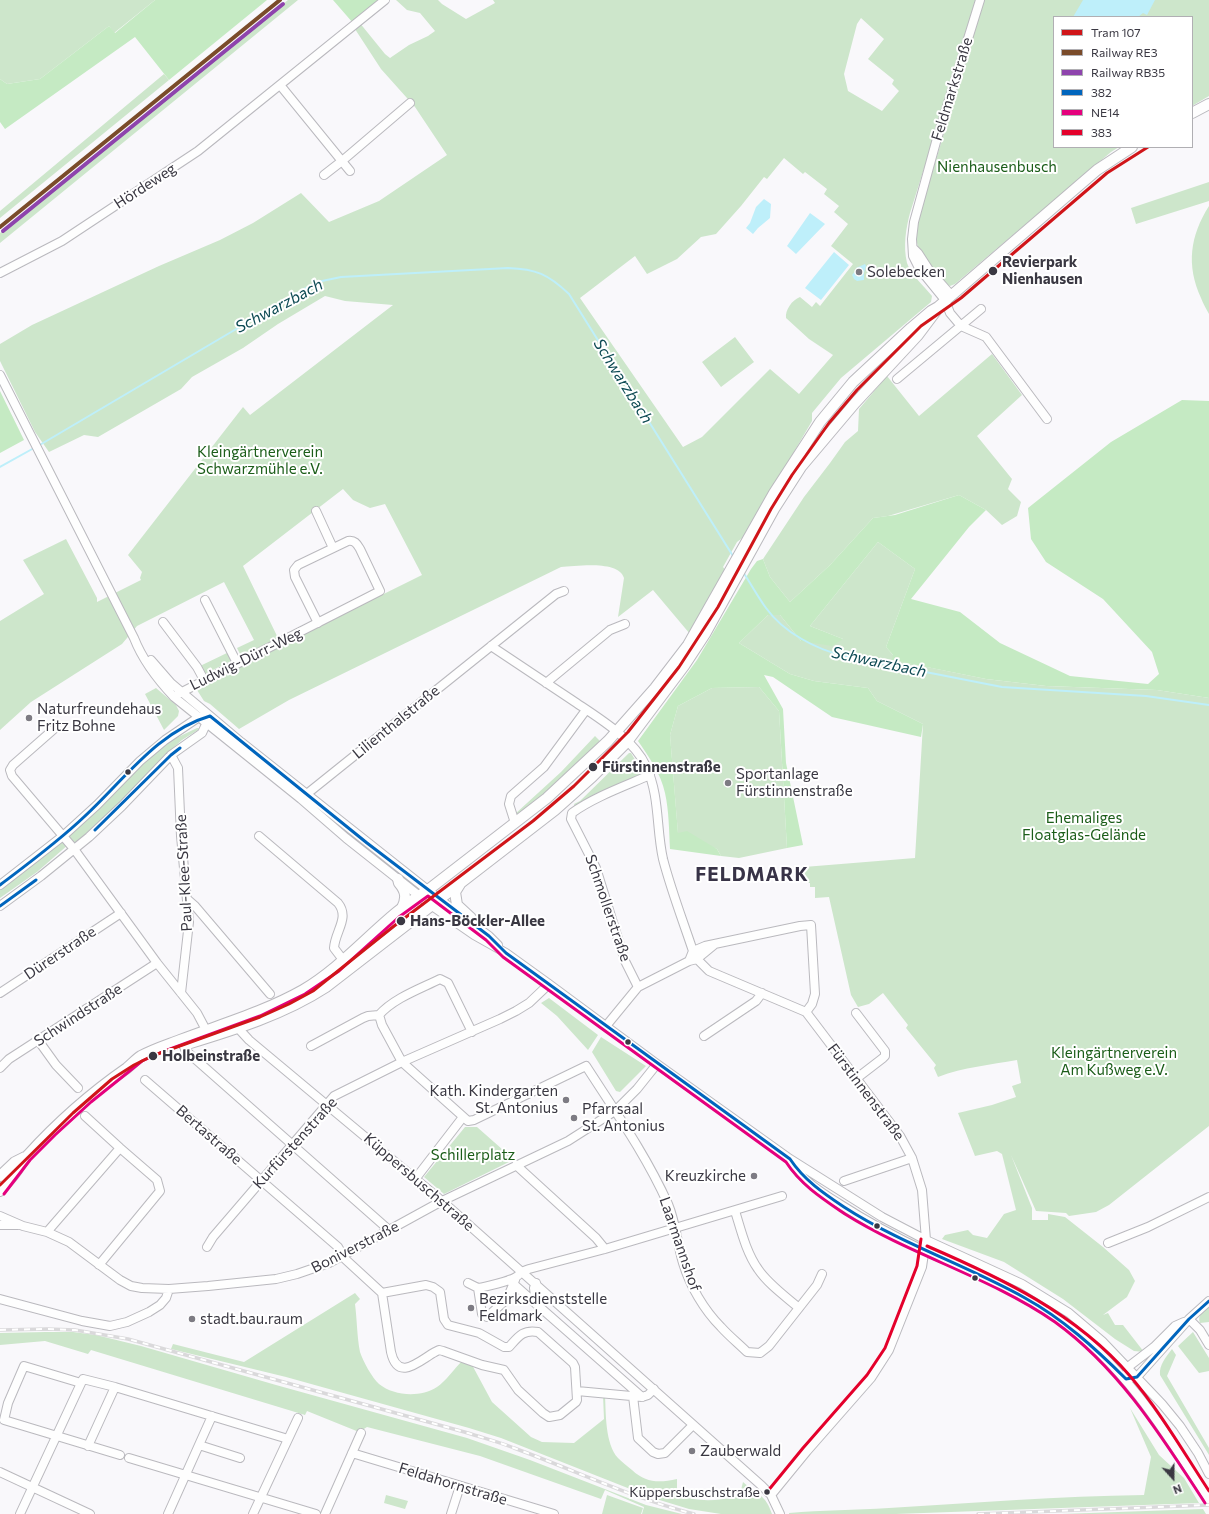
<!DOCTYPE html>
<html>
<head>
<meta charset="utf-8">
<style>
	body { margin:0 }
	#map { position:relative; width:1209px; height:1514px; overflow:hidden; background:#f9f8fb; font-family:Commissioner,sans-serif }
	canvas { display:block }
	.legend { position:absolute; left:1053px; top:16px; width:140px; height:132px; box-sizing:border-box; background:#fff; border:1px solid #b0afb3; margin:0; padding:5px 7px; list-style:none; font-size:12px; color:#3a3842 }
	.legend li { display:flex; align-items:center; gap:8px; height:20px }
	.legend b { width:20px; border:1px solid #b0afb3 }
	.north { position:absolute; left:1153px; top:1458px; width:40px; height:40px; -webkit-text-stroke:3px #fff; paint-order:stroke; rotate:159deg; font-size:11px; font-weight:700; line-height:16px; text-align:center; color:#3a3842 }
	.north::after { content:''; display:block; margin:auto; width:14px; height:18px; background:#3a3842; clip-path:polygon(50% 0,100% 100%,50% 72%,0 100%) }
</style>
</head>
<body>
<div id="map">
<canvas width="1209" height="1514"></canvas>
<ul class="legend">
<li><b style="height:5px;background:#d01519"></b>Tram 107</li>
<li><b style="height:5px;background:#7a4b2a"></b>Railway RE3</li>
<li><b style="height:5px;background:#8e44ad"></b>Railway RB35</li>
<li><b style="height:5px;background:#0065bd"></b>382</li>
<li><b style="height:5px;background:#e5007d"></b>NE14</li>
<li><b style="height:5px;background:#e4002b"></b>383</li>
</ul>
<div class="north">N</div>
</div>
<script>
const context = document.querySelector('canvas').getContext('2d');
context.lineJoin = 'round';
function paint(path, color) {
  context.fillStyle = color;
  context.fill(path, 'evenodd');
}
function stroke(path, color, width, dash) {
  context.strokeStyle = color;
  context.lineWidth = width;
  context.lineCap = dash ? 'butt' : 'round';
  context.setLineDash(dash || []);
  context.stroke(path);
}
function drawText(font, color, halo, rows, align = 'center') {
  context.font = font + ' Commissioner,sans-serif';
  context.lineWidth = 4;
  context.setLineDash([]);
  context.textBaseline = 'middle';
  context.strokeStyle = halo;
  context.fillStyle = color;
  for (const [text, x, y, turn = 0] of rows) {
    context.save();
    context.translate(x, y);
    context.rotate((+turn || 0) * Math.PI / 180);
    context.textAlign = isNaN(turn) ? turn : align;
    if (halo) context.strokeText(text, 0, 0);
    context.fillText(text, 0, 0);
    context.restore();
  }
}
paint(new Path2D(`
	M0,0H155L114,33L109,26L40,79L7,84L0,79Z
	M288,0H298L0,243V233Z
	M396,0H438L442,4L466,19L495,3L493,0H977L910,213C906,228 903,246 907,263C911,275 924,286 932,296L931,302L841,378L812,413V421L745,536L737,542L723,567L726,571L690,634L653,590L618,617L624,578C619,560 577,566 561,567L289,700L239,729L210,704L204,701L197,690L200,685L422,575L385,504L370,508L353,500L343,489L243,566L278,638L238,658L237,656L240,654L237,648L254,640L224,582L137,626L122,644L31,702L0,730V621L44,594L23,560L66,539L97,598V602L141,580L140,578L142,572L128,555L243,407L250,415L393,305L345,301L325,296L278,324L243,348L192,377L181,389L98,437L84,435L49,452L35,432L0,361V344L32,325L159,266L220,240L253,223L301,193L329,222L379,201L447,155L415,107L381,69L353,26L359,22L385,54L390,58L409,45L428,36L435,31L420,13L407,10ZM861,18L884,39L868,59L894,80L892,84L899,91L882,111L848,91L844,74L857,24ZM784,158L803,174L805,172L827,189L824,194L839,206L834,212L848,224L831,246L853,264L820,306L816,302L812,307L800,297C792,300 785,310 786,318L809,339L833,355L799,394L770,369L702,437L683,447L580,298L635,256L647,274L677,259L701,237L716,234L741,206L764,177L767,179Z
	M984,0H1209V96L1192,106V17H1054V147H1119L1111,152L955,284L950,286C943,283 939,278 934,272C922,258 914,245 916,226Z
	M164,74L169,80L0,218V211Z
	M1209,182V201L1136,224L1131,208Z
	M1209,206V314C1206,309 1203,303 1201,298C1186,265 1190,236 1209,206Z
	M735,337L754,362L721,387L702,362Z
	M992,354L1022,395L977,436L1012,479L1008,489L1021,502L1017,516L1002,525L986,510L959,495L888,516L873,518L830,565L790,602L770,577L763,559L804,497L830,463L845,442L858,431L859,409L887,376L919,416Z
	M878,542L915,569L886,647L893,655V660L986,679L1046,686L1157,690L1209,698V1126L1109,1205L1096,1212L1069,1216L1066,1213L1036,1211L1011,1155L1032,1208V1220H1048V1214L1065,1217L1103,1247L1129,1270L1135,1281L1127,1297L1103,1315L1108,1313L1115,1325H1123L1144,1352L1134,1351L1115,1339L1063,1299L1004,1262L942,1239L945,1235L968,1230L973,1235L987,1238L1004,1214L1016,1210L1002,1154L997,1151L975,1156L958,1113L992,1105L1016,1097L1012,1086L1021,1083L1017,1060C990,1065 964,1067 938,1077L934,1068L936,1065L906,1028L908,1025L883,993L869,1004L858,1007L851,995L829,897L815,898V887H810V883H805L804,867L915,858L923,724L877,701L868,688L814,681L790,674L739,643L768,615H780L801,641L843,639L810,626Z
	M229,652L233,660L205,674L200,666Z
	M759,687L779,711L787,848L739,858L721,856L717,849L678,834L670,735L678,706L712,688Z
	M156,688L176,705L179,711L178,716L164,730L145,694Z
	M197,728H199L198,730L182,740L161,759L153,773L73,849L69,844L37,872L0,898V885L30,862L157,750L172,740Z
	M595,736L600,741L594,748L556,784L518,814H515L561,772Z
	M629,753H631L643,773L642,775L575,807L574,804L580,801Z
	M549,998L598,1035L588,1050L557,1016L541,1003Z
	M601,1037L646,1066L620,1092L616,1091L592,1052Z
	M465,1127H477L511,1157V1161L444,1194L424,1177Z
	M355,1293L360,1299L355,1304C357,1319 357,1337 360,1352C363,1361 372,1378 379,1384C394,1396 420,1398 437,1387C445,1382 455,1368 462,1361L471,1363L492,1402L531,1437L542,1442L574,1443L604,1419L603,1395L605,1396C606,1413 605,1444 618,1458C622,1462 627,1466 632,1470C646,1483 659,1483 677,1479V1495C697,1502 716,1501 736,1497L741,1490L743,1482C757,1494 766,1495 772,1514H721L689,1509L653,1498L501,1438L469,1428L286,1377L171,1349L173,1344L244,1362Z
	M1209,1306V1322L1200,1323C1197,1316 1203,1311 1209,1306Z
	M46,1332H73L96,1335L141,1346L276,1385L467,1438L530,1460L646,1505L682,1514H642L644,1507L605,1490L601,1499L480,1456L367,1427L359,1432L307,1411L305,1415L91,1350L88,1354L45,1341L0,1345V1333Z
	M1193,1332L1209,1358V1371L1199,1373L1178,1346Z
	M1172,1349L1176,1355L1167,1376L1209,1448V1455L1160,1375C1159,1365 1166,1357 1172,1349Z
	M1130,1408L1159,1455L1184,1478L1199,1503L896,1514H789V1513C822,1510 855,1510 889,1508C974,1503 1059,1496 1144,1495L1151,1457Z
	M386,1495L408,1501L405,1509L384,1503Z
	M607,1495L643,1508L641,1514H602Z
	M1203,1509L1206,1514H1061Z`), '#cde6cb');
paint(new Path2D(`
	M155,0H267L169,80L135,37L5,129L0,122V79L7,84L40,79L109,26L115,33Z
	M333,0H383L353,23Z
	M0,391L24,440L0,453Z
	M1182,400L1209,401V698L1157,690L1046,686L986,679L892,660L893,655L886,647L915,569L878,542L810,626L843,639L832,646L801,641L780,615H768L739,643L790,674L814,681L868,688L877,701L923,724L921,737L832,717L773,677L764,675L783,709L786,763L803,845L787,848L779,711L759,687L712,688L678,706L670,735L678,833L687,831L717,849L721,856L670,849C669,830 669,811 665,793C661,774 649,757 638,741L697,660L751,569L757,561L763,559L770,577L790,602L830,565L873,518L895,515L959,495L986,510L969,527L911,599L960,612L1000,643L1070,676L1148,684L1159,674L1152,652L1103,599L1046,562L1031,539L1028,508L1111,442Z`), '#c5eac3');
paint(new Path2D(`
	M1083,0H1155L1147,15L1143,13L1138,17H1073Z
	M764,199L771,204L770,218L758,228L753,234L746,228L750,223L756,207Z
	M810,213L825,224L796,254L787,246Z
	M834,252L849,265L821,300L805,288Z
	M865,264L866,266L864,273V280L857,281L854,279L852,275L856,270V268Z`), '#beeffa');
stroke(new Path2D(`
	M38,446L304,289L322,281L341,277L508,268C536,269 548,274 569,294L733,556
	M0,467L34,448
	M743,572C751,584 758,597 766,608C784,633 816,649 844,656L1002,687L1146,696L1209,705`), '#beeffa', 2);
const minor = new Path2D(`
	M980,0L936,142L914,222L912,239L913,256L919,268L945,300L950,313L961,326L986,337L1047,419
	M280,85L350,171
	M324,175L342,161L410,103
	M914,249L918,253L929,270L951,295
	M0,273L62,241L198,151L385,0
	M0,375L134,638C143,661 157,679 174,697L301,799L346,838L432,906L474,935L506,953L549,984L657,1064L790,1159L882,1217L926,1240L1022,1284L1069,1313L1102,1341L1162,1404L1180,1426L1198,1453L1209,1474
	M897,379L981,309
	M316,511L333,548
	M205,600L237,663
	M163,622L197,667L204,680
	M491,646C518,664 545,682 572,700C597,717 633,738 646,766C660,796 656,828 663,859C671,890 683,921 693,951L697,959L709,971L806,1012L900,1136L912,1158L922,1190L926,1240L922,1267L889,1350L871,1378L807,1451L771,1495
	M151,660L171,683L241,742L439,899L489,936L498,945
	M546,683L610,630L625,624
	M178,694L380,591L360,549C357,544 355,540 348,541L298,565L294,570L295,577L318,623
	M54,729L13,765L10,770L12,776L74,849L157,963L197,1013L206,1030
	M171,755L178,768L181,836L189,922L181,993
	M303,797L556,594L564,591
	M515,823L509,804L511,796L544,767L586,710
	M259,836L338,903C350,918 335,931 334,948L350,969
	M0,885L63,836L97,805L140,761L165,740L199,717H203
	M187,899L195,906L270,994
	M0,906L41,876L89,837L122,806L171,755L202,733L208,720
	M689,961L693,951L705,946L800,926L811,925L815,994L812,1004L806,1012
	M638,987L625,961L596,868L571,819L572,813C594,797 625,786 650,775
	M0,993L121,913
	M856,1013L885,1051V1056L883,1058L857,1078
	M236,1023L238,1028L249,1040L442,1201L762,1486L771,1495L780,1514
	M606,1026L638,987L689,961L697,959L714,945
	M472,1032L448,983L440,979C420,989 394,998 379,1015L382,1025L402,1062L468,1121L474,1120L586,1066C615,1111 646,1155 668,1204C676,1223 677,1243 683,1263C690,1286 704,1310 721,1327C729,1336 739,1344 747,1352L760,1353L769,1346L817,1285L822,1274
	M704,1036L756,1001L762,993
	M38,1040L56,1065L78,1088
	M311,1046L363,1018L368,1016L379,1015
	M185,1050L389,1230
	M0,1068L9,1059L157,963
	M145,1080L338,1247L345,1259L382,1293L391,1352C398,1383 420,1360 435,1352L439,1350L443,1351L482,1365L504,1370L518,1390L543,1413L549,1417L560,1415L576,1402L577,1400L575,1367L573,1363L538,1332C523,1329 518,1337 509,1347H504L479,1333L448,1325L444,1319L440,1292L433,1287L426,1285L382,1293
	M85,1116L120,1148L157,1180L160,1191L99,1265
	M791,1162C802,1180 820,1192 838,1203C866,1221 895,1237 925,1251C942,1259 959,1265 975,1273C1004,1286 1031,1301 1057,1318C1124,1363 1167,1434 1209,1500
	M516,1165L596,1238L605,1249
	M416,1178L463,1117
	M844,1181L912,1158
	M735,1211C741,1230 746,1252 758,1269C768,1284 785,1296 799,1308
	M0,1216L23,1226L47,1232L69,1242L120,1280L131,1286L142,1288L169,1289L208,1286L276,1279L297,1274L329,1263L442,1201L568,1141L615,1111L637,1089L657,1064
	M0,1225H18
	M47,1232L120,1148
	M1108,1243L1148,1227L1209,1197
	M207,1247L213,1237L334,1096L402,1062L500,1019L516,1011L529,1003L549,984
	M509,1280L642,1397
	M468,1283L478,1288C485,1287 510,1281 516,1277C522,1273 519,1272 529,1269L605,1249L782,1196
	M536,1283L534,1288L536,1304
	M478,1288L482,1314L487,1317L507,1299L515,1280
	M0,1299L82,1321L110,1326L127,1322L149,1312L160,1305L166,1298L169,1289
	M1189,1319L1200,1330L1209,1345
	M1127,1373L1128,1367L1154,1347L1175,1326L1184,1322
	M1132,1378L1137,1377L1189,1319L1209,1301
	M81,1383L24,1366L8,1403L4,1420L120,1455
	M577,1391L642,1397L648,1395L654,1389
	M633,1396L638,1438L653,1452L658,1454L665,1453L693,1425
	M199,1445L240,1458
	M88,1446L115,1387
	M352,1453L554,1514
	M129,1458L316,1514
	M0,1472L90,1514
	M20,1514L83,1379L115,1387L288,1439
	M168,1514L212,1416
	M253,1514L298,1418
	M325,1514L361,1433
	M451,1514L460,1486`);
const major = new Path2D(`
	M1192,113L1209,104
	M398,879L399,883C406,891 407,898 402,908
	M460,884L455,892L457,905L471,918L472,923
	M184,1045C233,1030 283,1015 326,987L555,810L592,777L627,742L684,666L705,634L774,509L801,467L855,403L918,335L936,311
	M0,1176L15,1162L25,1157
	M0,1191C6,1183 14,1176 19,1167C22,1163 24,1159 28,1155C58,1122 91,1093 127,1068C132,1064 136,1059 141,1056C154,1049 167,1045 180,1040C222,1024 264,1012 303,990C349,963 382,917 428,890L547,798L608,741L655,688L688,645L774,493L820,422L853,382L911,328L931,311L938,307L1097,170L1132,147`);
stroke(minor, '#bab9be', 10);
stroke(major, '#bab9be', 12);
stroke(minor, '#fefefe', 8);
stroke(major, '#fefefe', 10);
const rail = new Path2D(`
	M0,1330L47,1329L75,1330L128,1339L468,1433C483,1438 499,1442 514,1448C574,1470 632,1498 694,1514
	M978,1514L1209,1505`);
stroke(rail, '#dad9db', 3.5);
stroke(rail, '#fff', 2, [6]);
stroke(new Path2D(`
	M95,830L171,755L180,748
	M0,885C29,863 59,841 85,816C124,780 158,731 210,716L367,843L489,936L506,953L790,1159C804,1180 823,1193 844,1207C901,1244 966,1265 1025,1298C1063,1319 1095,1348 1126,1379L1137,1377L1189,1319L1209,1301
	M0,906L36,880`), '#0065bd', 3);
stroke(new Path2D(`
	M4,1194L30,1160L55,1135L91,1102L142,1061L162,1052L260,1016L305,994L339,971L399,917L428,896L486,940L503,957L786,1162C801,1185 823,1199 845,1214C912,1256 990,1277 1055,1322C1120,1369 1162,1437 1205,1503`), '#e5007d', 3);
stroke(new Path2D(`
	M927,1246C1001,1278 1076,1313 1130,1376C1160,1411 1184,1453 1209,1491
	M767,1492L803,1448L867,1375L885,1348L917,1266L921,1239`), '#e4002b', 3);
stroke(new Path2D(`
	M0,227L280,0`), '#7a4b2a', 4);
stroke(new Path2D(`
	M3,231L283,4`), '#8e44ad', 4);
stroke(new Path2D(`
	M0,1185L73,1113L112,1079L134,1065L152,1056L260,1017L289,1004L313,991L394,926L533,821L574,786L628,732L679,667L718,607L771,509L792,475L829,423L857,390L921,326L961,298L1107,173L1148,147`), '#d01519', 3);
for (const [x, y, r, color] of [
	[993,271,5,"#3a3842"],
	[859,272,4,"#7d7b83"],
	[29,718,4,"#7d7b83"],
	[593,767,5,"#3a3842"],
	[128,772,3.5,"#3a3842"],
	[728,783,4,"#7d7b83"],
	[401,921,5,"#3a3842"],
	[628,1042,3.5,"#3a3842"],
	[153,1056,5,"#3a3842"],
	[566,1100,4,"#7d7b83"],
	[574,1118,4,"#7d7b83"],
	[754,1176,4,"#7d7b83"],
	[877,1226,3.5,"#3a3842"],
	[975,1278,3.5,"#3a3842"],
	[471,1308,4,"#7d7b83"],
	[192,1319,4,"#7d7b83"],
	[692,1451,4,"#7d7b83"],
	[767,1492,3.5,"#3a3842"]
]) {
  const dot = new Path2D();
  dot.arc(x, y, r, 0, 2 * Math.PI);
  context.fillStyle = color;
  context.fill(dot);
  stroke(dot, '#fff', 1.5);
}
drawText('14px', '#3a3842', '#fff', [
	["Küppersbuschstraße",760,1492]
], 'right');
drawText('15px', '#3a3842', '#fff', [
	["Feldmarkstraße",952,89,-73],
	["Hördeweg",145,186,-33],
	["Ludwig-Dürr-Weg",246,659,-26],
	["Lilienthalstraße",396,722,-39],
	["Paul-Klee-Straße",184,873,-93],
	["Schmollerstraße",608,908,71],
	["Dürerstraße",60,953,-34],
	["Schwindstraße",78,1015,-33],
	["Fürstinnenstraße",866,1092,53],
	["Bertastraße",209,1135,41],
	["Kurfürstenstraße",295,1143,-48],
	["Küppersbuschstraße",419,1182,41],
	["Laarmannshof",680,1244,71],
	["Boniverstraße",355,1247,-27],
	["Feldahornstraße",453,1484,17]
]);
drawText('15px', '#1b5d19', '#fff', [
	["Nienhausenbusch",997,167],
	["Kleingärtnerverein",260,452],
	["Schwarzmühle e.V.",260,469],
	["Ehemaliges",1084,818],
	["Floatglas-Gelände",1084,835],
	["Kleingärtnerverein",1114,1053],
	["Am Kußweg e.V.",1114,1070],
	["Schillerplatz",473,1155]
]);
drawText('bold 15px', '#3a3842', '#fff', [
	["Revierpark",1002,262],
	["Nienhausen",1002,279],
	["Fürstinnenstraße",602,767],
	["Hans-Böckler-Allee",410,921],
	["Holbeinstraße",162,1056]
], 'left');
drawText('15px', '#3a3842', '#fff', [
	["Solebecken",867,272],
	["Naturfreundehaus",37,709],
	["Fritz Bohne",37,726],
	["Sportanlage",736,774],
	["Fürstinnenstraße",736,791],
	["Kath. Kindergarten",558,1091,"right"],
	["St. Antonius",558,1108,"right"],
	["Pfarrsaal",582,1109],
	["St. Antonius",582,1126],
	["Kreuzkirche",746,1176,"right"],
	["Bezirksdienststelle",479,1299],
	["Feldmark",479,1316],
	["stadt.bau.raum",200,1319],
	["Zauberwald",700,1451]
], 'left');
drawText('italic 16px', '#0e4b54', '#fff', [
	["Schwarzbach",279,306,-28],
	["Schwarzbach",623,381,58],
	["Schwarzbach",879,662,12]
]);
context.letterSpacing = '1px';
drawText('bold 19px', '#383347', '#fff', [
	["FELDMARK",752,875]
]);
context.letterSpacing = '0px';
</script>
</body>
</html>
